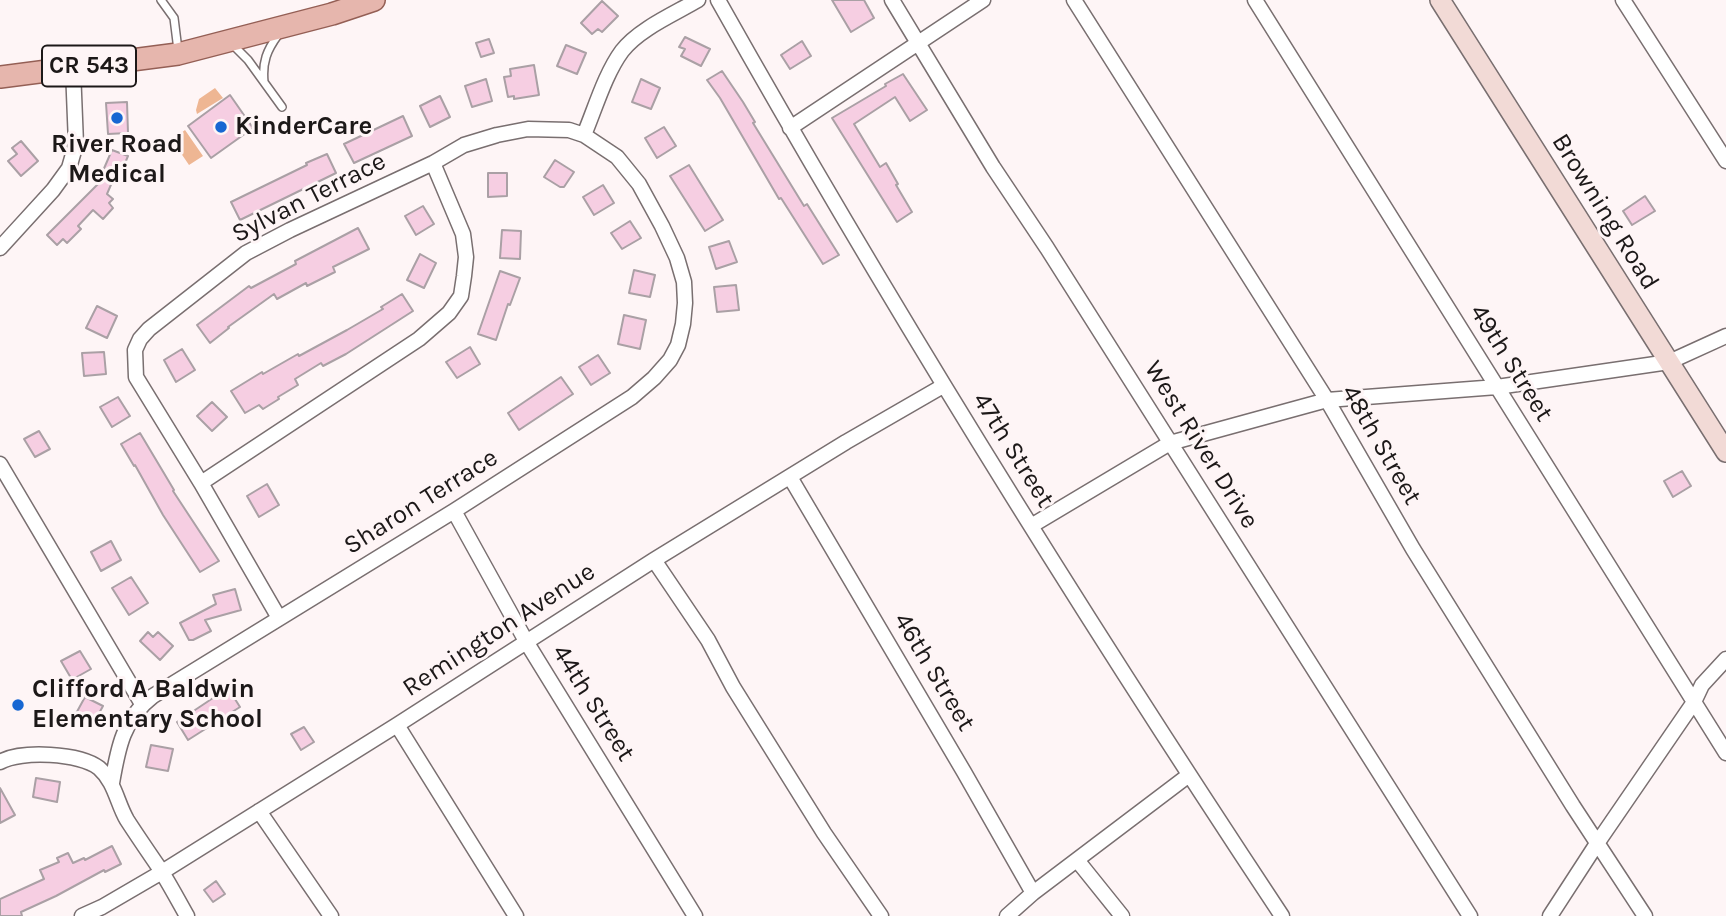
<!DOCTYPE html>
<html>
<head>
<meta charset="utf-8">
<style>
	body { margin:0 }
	canvas { display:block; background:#fef5f6 }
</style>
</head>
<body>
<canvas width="1726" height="916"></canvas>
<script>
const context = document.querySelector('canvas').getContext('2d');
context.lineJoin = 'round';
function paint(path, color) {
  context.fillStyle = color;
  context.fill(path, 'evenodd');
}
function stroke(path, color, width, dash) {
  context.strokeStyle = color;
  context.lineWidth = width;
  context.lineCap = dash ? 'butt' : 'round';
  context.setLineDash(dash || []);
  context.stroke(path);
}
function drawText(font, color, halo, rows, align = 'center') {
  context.font = font + ' Karla,sans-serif';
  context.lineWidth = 6;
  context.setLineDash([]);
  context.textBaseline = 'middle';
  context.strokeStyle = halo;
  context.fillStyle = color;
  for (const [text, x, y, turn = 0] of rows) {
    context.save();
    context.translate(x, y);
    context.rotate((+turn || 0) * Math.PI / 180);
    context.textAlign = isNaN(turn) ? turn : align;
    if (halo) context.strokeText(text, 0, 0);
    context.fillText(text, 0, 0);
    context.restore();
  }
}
paint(new Path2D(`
	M215,88L223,98L197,114L196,110L199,99Z
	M185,130L203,156L189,165L172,140Z`), '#eeb693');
const building = new Path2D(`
	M832,0H864L874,18L851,32Z
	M602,1L618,16L602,32L598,29L592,34L581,23Z
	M685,37L710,49L701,66L681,56L685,49L679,47Z
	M489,39L494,53L481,57L476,43Z
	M802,41L811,56L790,69L781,55Z
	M566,45L586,53L577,74L557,66Z
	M534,65L539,95L514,99V96L508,97L504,77L511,76L510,69Z
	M722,71L743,102L755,122L753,123L804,206L807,204L839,255L823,264L781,198L779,199L720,98L707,80Z
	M903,74L927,110L910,121L895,97L854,124L880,167L886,163L898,184L896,185L912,212L897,222L832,118L886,86L885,84Z
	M486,79L492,101L472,107L465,86Z
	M641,79L660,88L651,109L632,102Z
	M230,95L253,128L211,158L188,126Z
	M440,96L450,117L430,127L420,106Z
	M127,102L128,133L108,134L106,103Z
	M403,116L412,136L354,163L344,144Z
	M664,127L676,146L657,158L645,138Z
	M21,141L38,161L21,176L8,161L17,154L12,148Z
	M112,150L128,156L120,175L116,173L107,194L113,199L109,203L113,208L103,219L93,210L78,226L81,229L67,243L63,239L57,245L47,235L107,175L102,173Z
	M327,154L336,173L240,220L231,202L307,165L306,163Z
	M555,160L574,172L564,187H560L544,177Z
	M689,165L723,220L705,231L670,176Z
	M488,173H507V196L488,197Z
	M603,185L614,203L594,215L583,197Z
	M1645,196L1655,211L1632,225L1623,211Z
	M423,206L434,224L416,235L405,216Z
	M630,221L641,238L622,249L611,233Z
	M358,228L369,249L333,267L335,272L307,286L306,283L277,299L274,294L228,327L229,328L210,343L197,325L249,286L251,288L296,264L295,261Z
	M502,230L521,231L520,259L500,258Z
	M729,241L737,262L716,269L709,247Z
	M420,254L436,263L424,288L407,280Z
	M634,270L655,275L650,297L629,293Z
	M500,271L520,278L510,305L508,304L496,340L478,334Z
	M736,285L739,310L717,312L714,287Z
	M402,294L413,311L346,354L323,366L321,363L295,379L298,385L278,397L279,399L263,409L259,405L245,413L231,391L262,372L263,374L298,354L299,356L347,330L383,309L381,307Z
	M97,306L117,316L107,338L86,328Z
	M624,315L646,320L640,349L618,344Z
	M470,347L480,364L457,378L446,362Z
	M182,349L195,370L176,382L164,360Z
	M104,352L106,374L84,376L82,353Z
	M598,355L610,373L591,385L579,367Z
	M561,377L573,394L519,430L508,413Z
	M118,397L130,416L112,427L100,407Z
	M212,402L227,417L212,431L197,416Z
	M39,431L50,449L35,457L24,439Z
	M140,433L174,490L173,491L219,561L200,572L163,515L135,465L134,466L121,444Z
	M1682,471L1691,486L1673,497L1664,481Z
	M267,484L279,505L259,517L247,496Z
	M111,541L121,560L101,571L91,552Z
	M131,577L148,603L129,615L112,588Z
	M235,589L241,610L205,620L211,631L193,640H189L180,623L216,604L213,595Z
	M148,632L153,637L158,632L173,646L160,660L140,641Z
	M80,651L91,669L75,678H71L61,661Z
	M228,688L240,707L188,740L177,722Z
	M85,697L103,706L91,728L73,719Z
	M304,727L314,742L301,750L291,734Z
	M151,745L173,749L168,771L146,767Z
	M36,778L60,782L57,802L33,797Z
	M0,788L15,815L0,823Z
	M112,846L121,864L105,872L104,870L56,896L21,912L22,916H0V899L44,879L40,870L59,862L57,858L68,853L73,863L84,858L85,860Z
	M216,881L225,894L213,902L204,890Z`);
paint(building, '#f6cee2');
stroke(building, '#aaa0a5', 2);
const service = new Path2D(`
	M161,0L174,18L178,50
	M232,44L248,60L282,107
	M264,82C262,62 267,50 278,35`);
const minor = new Path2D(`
	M718,0C894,313 1084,617 1282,916
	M892,0L993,167L1047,248L1470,916
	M1074,0L1327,400L1413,549L1573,806L1645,916
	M1255,0L1726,753
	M1623,0L1726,161
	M790,128L983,0
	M584,135C595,109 605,74 622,51C639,29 674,14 698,0
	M0,248L53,190L69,168L76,144L73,69
	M0,464L142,704
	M790,477L964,772L1033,893
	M201,483L419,339L449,313L461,296L464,276L466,257L463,234L433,163
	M454,511L527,643L695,916
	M1031,526L1170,443L1327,400L1497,387L1669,362L1726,336
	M654,560L708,640L733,687L824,833L881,916
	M397,725L516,916
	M0,762C21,750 80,753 99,768C115,782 117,803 127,820C138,837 149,853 160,869C170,885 178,900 187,916
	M112,783C118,748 123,719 153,696L454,511L632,397L654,378L670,360L678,345L683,324L685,303L684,282L677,258L662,226L639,184L617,157L584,135L569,130L528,129L497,135L464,145L433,163L290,230L246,253L149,329L140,339L135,350L136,377L201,483L279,618
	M259,811L331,916
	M1077,860L1122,916
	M82,916L102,907L162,872L397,725L654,560L846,442L943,386
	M1007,916L1033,893L1189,775
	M1550,916L1598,842L1694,702L1702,685L1726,659`);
const secondary = new Path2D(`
	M1440,0L1726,452`);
const primary = new Path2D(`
	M0,77L178,54L332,14L374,0`);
stroke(service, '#796f70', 10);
stroke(minor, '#796f70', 17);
stroke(secondary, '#796f70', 22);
stroke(primary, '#945f55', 24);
stroke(service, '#fff', 7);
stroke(minor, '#fff', 14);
stroke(secondary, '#f2dad6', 19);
stroke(primary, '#e6b6ad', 21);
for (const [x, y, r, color] of [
	[117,118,7,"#1767d2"],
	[221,127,7,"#1767d2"],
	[18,705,7,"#1767d2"]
]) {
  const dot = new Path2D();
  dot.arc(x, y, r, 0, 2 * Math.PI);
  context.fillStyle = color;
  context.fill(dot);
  stroke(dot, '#fef5f6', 2.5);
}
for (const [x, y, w] of [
	[89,66,94]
]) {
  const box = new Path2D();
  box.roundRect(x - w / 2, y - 20.5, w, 41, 5);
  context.fillStyle = '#fef5f6';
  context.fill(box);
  stroke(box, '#1c1818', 2);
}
drawText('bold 24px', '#1c1818', null, [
	["CR 543",89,66]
]);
drawText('bold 26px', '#1c1818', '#fef5f6', [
	["KinderCare",235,127],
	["River Road",117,145,"center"],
	["Medical",117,175,"center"],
	["Clifford A Baldwin",32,690],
	["Elementary School",32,720]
], 'left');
drawText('26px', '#1c1818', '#fef5f6', [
	["Sylvan Terrace",309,198,-27],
	["Browning Road",1605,212,58],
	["49th Street",1511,363,58],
	["West River Drive",1201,445,58],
	["48th Street",1381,445,60],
	["47th Street",1013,450,58],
	["Sharon Terrace",421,502,-32],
	["Remington Avenue",499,630,-33],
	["46th Street",934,672,59],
	["44th Street",593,703,58]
]);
</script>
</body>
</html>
